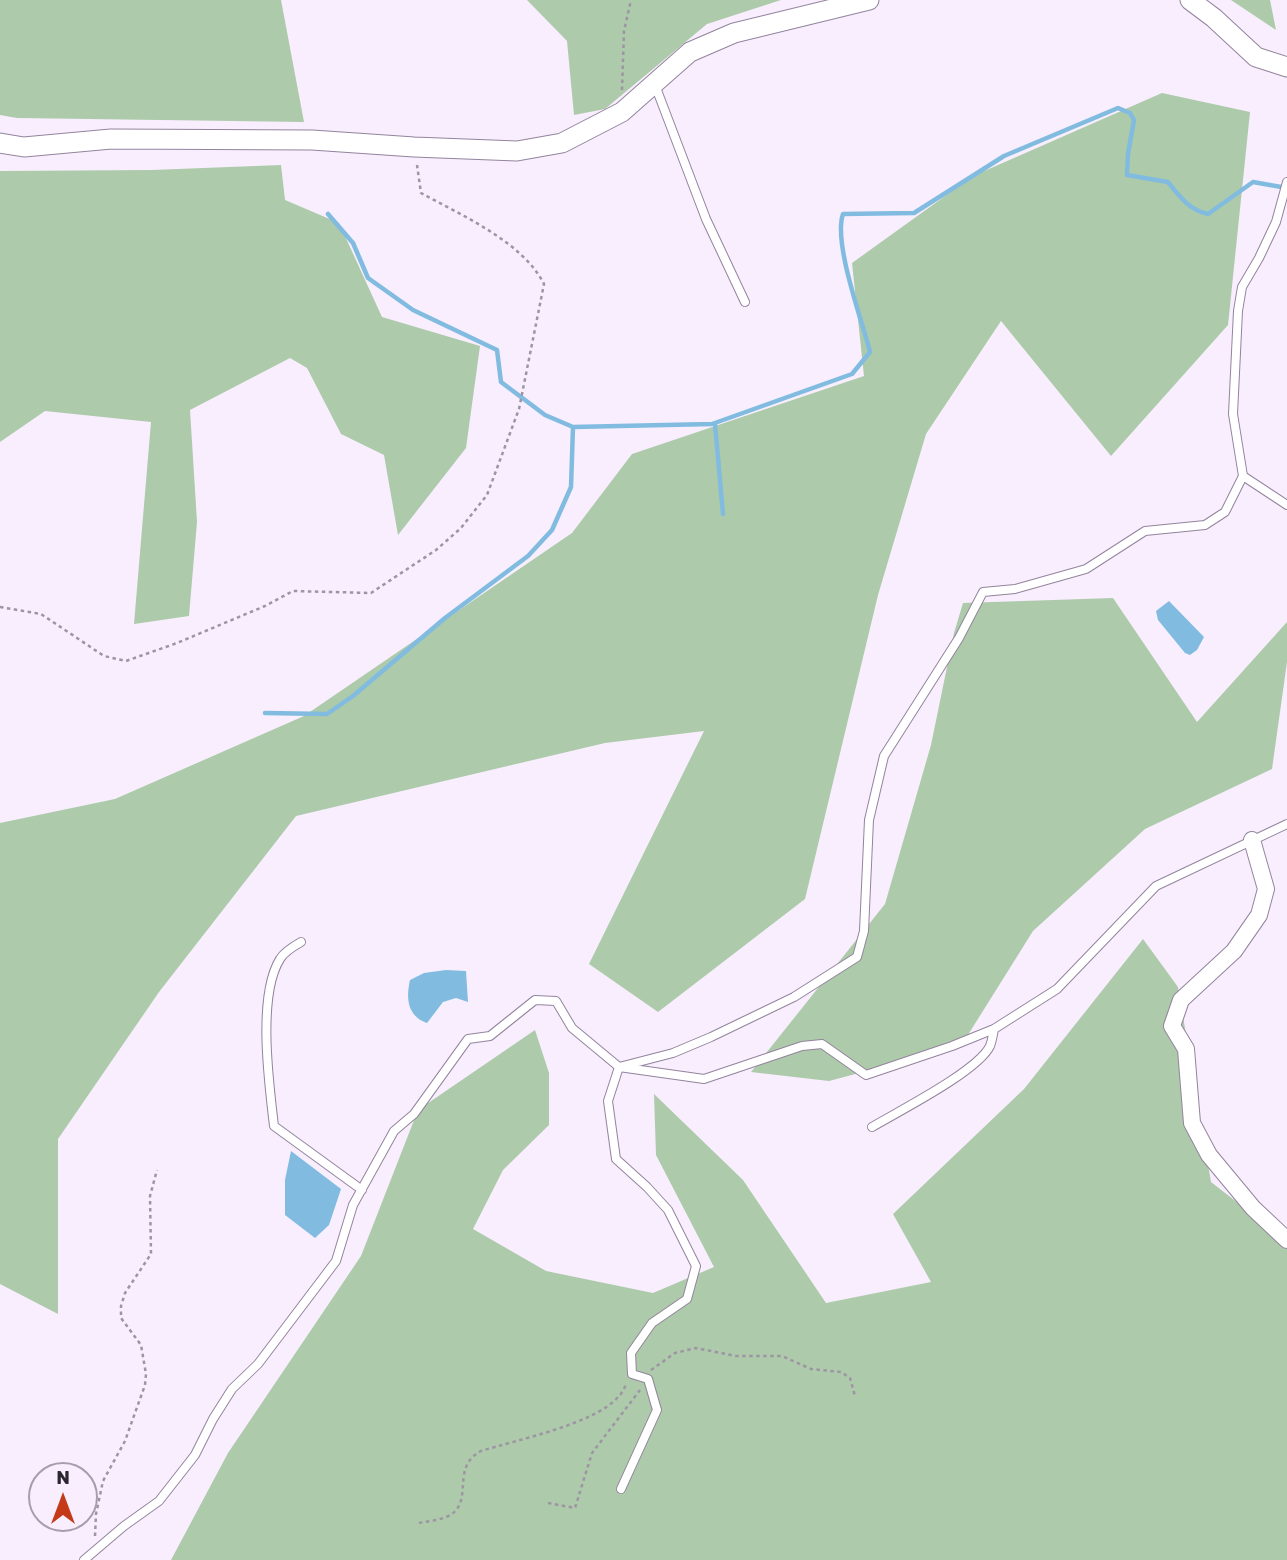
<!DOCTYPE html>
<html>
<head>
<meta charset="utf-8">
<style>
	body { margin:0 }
	#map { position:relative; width:1287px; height:1560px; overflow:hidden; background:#f8eefe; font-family:Rubik,sans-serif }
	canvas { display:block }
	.north { position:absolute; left:28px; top:1462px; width:70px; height:70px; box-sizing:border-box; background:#f8eefe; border:2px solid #a69eac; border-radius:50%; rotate:0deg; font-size:19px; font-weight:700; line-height:28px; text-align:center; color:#2c2630 }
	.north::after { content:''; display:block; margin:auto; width:24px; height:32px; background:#c43a19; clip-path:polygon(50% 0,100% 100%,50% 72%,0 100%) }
</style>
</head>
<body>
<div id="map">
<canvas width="1287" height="1560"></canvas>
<div class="north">N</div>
</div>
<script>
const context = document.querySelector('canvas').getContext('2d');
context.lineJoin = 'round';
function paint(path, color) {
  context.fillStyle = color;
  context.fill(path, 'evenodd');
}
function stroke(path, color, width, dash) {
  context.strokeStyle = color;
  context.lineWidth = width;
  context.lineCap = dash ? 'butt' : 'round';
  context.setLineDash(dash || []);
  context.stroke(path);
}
paint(new Path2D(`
	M0,0H281L304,122L17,118L0,115Z
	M527,0H781L707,24L605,109L574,115L567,41Z
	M1231,0H1270L1276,30Z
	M1162,93L1250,112L1228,325L1111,456L1001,321L926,434L878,595L805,899L658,1012L589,964L704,731L605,743L296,816L159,992L58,1139V1314L0,1284V823L115,799L304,716L572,533L632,454L864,376L852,263L973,176Z
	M281,165L285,200L339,223L382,317L480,346L466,448L398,535L384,455L341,434L307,368L290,358L190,410L197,522L189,616L134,624L151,422L45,411L0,442V171L152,170Z
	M1113,598L1197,722L1287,622V662L1272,769L1145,829L1033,931L961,1046L829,1081L751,1072L885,904L931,745L954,633L963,603Z
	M1143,939L1178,987L1211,1182L1287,1241V1560H171L228,1453L361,1256L418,1110L535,1030L549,1073V1125L503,1170L473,1229L546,1271L653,1293L714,1267L656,1155L654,1094L743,1180L826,1303L931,1282L893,1214L1024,1089Z`), '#adcaaa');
paint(new Path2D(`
	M1169,601L1204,637L1197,650L1190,655L1185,653L1158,620L1156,611Z
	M446,970L466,971L468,1002L456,998L443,1002L427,1023C407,1016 406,998 410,980L424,973Z
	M291,1151L341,1189L329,1225L315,1238L285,1215V1180Z`), '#81bce0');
stroke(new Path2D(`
	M328,214L353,243L368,278L413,310L497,350L501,382L545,415L573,427L712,424L852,374L870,352C862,320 833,243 843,214L914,213L1004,156L1118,108L1130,113L1134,120L1128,154L1127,175L1168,182C1180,197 1189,210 1208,214L1253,182L1287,188
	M715,424L723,514
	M265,713L327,714L353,696L445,618L528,556L552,530L571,487L573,427`), '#81bce0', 4.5);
const service = new Path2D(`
	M655,85L706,219L745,302
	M1243,476L1287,505
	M301,942C294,946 284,952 280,959C257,996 269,1083 274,1126L362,1190
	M872,1127C899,1111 978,1071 990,1046C992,1041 993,1034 994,1029
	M621,1489L657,1410L648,1379L632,1374L631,1353L652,1323L687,1299L696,1266L668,1210L647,1187L616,1159L608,1101L619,1067L673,1053L711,1037L794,997L857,957L864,931L869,820L884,756L959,638L983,592L1015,589L1086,569L1145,531L1205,525L1225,512L1243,476L1233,414L1238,311L1242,287L1259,258L1276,222L1287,182
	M84,1560L124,1526L159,1501L195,1455L213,1419L232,1389L258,1364L336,1261L353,1205L394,1131L414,1114L468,1039L490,1036L535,1000L556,1001L572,1028L619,1067L704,1079L802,1046L822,1044L866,1075L952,1046L994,1029L1057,989L1156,886L1287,824`);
const minor = new Path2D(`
	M1252,840L1266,889L1259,915L1234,951L1181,1000L1172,1026L1186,1049L1192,1123L1209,1155L1253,1208L1287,1240`);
const tertiary = new Path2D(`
	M1190,0L1214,18L1256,57L1287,67
	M0,143L24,147L111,139L312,140L414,147L517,151L562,143L622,112L690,52L734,33L869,0`);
stroke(service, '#93849d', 10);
stroke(minor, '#93849d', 18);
stroke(tertiary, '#93849d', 21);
stroke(new Path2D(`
	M622,90L624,31L631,0
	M0,607L41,614L104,656L126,661L177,643L265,606L293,591L371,593L436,550L461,528L487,495L519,409L544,284C523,242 461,215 421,193L417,165
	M651,1370L675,1353L696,1348L736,1356H782L811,1369L841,1372L850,1378L855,1396
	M548,1503L575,1508L592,1453L640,1390
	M419,1523C429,1521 443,1520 452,1514C473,1498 451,1467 481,1451C516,1440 595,1424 618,1397C622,1394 624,1388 627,1383
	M95,1536L96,1514L103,1481L125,1441L145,1385L146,1374L141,1345L121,1318V1306L125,1293L151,1254L150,1196L157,1170`), '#9d95a3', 2.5, [3.5, 3.5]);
stroke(service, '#fff', 8);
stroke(minor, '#fff', 16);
stroke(tertiary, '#fff', 19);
</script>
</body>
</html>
